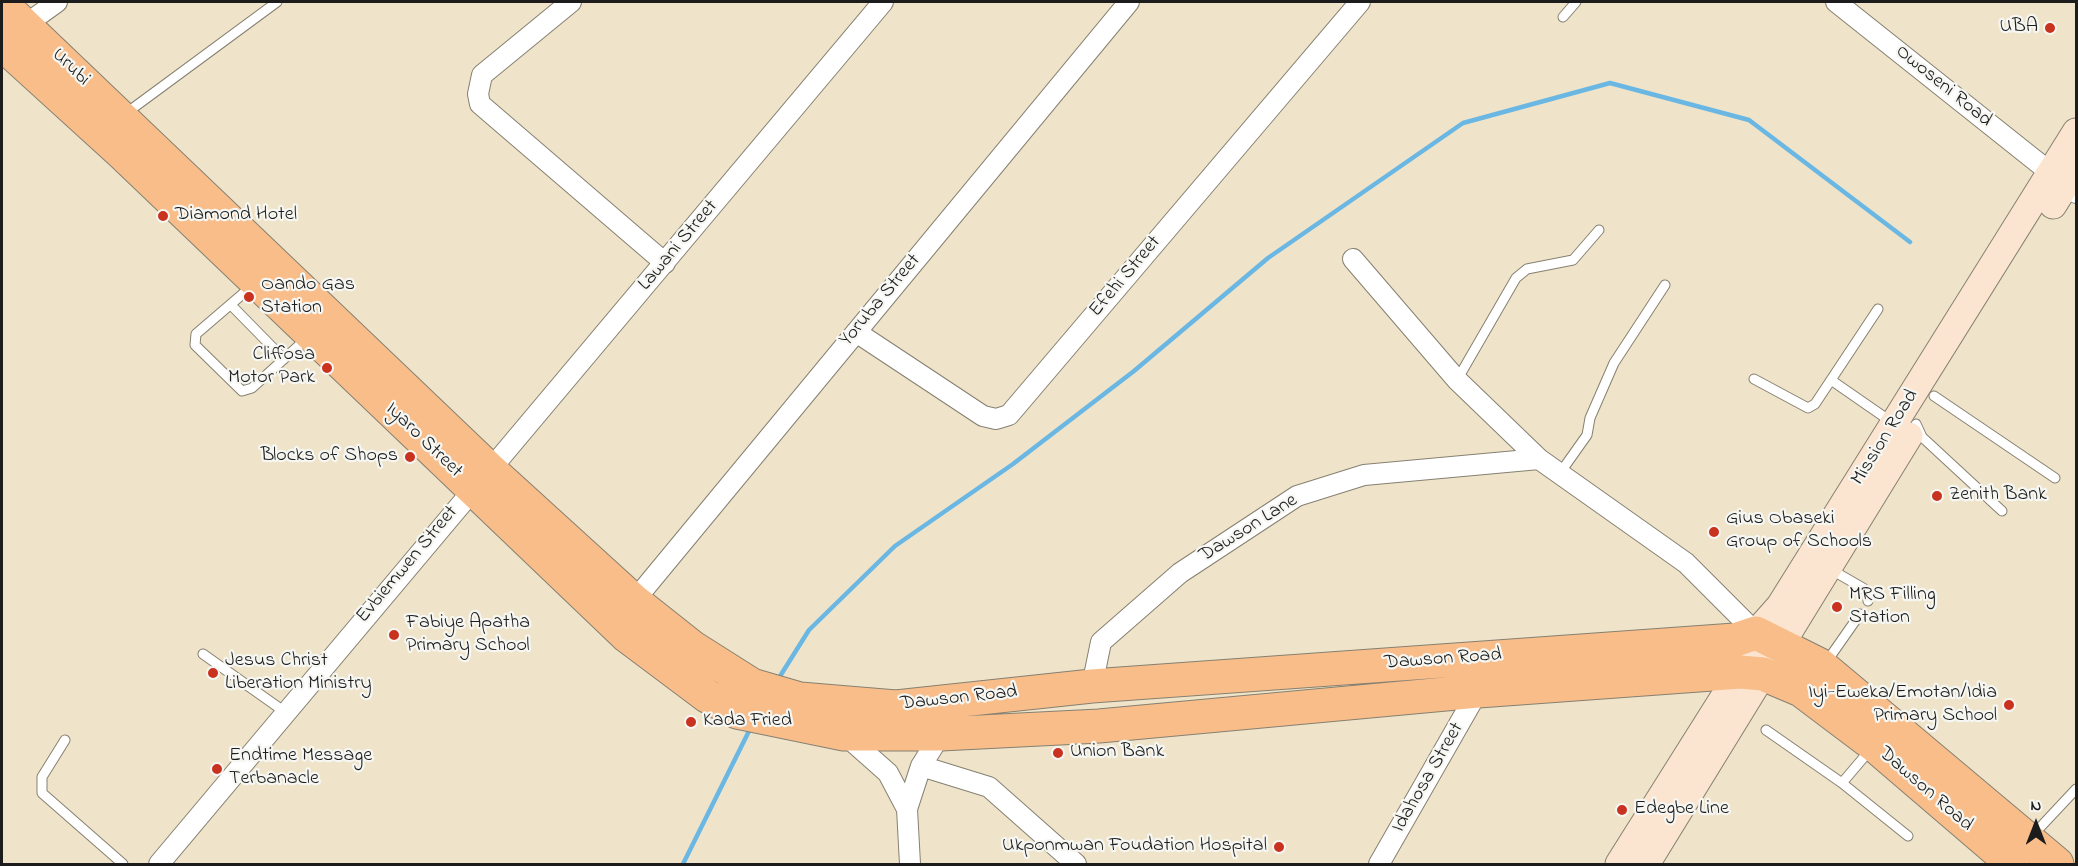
<!DOCTYPE html>
<html>
<head>
<meta charset="utf-8">
<style>
	body { margin:0 }
	#map { position:relative; width:2078px; height:866px; overflow:hidden; background:#efe4c9; font-family:"Indie Flower",sans-serif }
	canvas { display:block }
	.frame { position:absolute; inset:0; border:3px solid #1c1c1c; pointer-events:none }
	.north { position:absolute; left:2006px; top:794px; width:60px; height:60px; -webkit-text-stroke:4px #f6f6f2; paint-order:stroke; rotate:0deg; font-size:16px; font-weight:700; line-height:24px; text-align:center; color:#1c1c1c }
	.north::after { content:''; display:block; margin:auto; width:21px; height:27px; background:#1c1c1c; clip-path:polygon(50% 0,100% 100%,50% 72%,0 100%) }
</style>
</head>
<body>
<div id="map">
<canvas width="2078" height="866"></canvas>
<div class="frame"></div>
<div class="north">N</div>
</div>
<script>
const context = document.querySelector('canvas').getContext('2d');
context.lineJoin = 'round';
function stroke(path, color, width, dash) {
  context.strokeStyle = color;
  context.lineWidth = width;
  context.lineCap = dash ? 'butt' : 'round';
  context.setLineDash(dash || []);
  context.stroke(path);
}
function drawText(font, color, halo, rows, align = 'center') {
  context.font = font + ' "Indie Flower",sans-serif';
  context.lineWidth = 4.5;
  context.setLineDash([]);
  context.textBaseline = 'middle';
  context.strokeStyle = halo;
  context.fillStyle = color;
  for (const [text, x, y, turn = 0] of rows) {
    context.save();
    context.translate(x, y);
    context.rotate((+turn || 0) * Math.PI / 180);
    context.textAlign = isNaN(turn) ? turn : align;
    if (halo) context.strokeText(text, 0, 0);
    context.fillText(text, 0, 0);
    context.restore();
  }
}
stroke(new Path2D(`
	M777,681L809,630L895,546L1013,464L1134,371L1268,258L1463,123L1610,83L1749,120L1910,242
	M683,864L751,727`), '#6ab7e4', 4.5);
const lane = new Path2D(`
	M1563,17L1576,2
	M125,114L277,2
	M252,286L196,334L195,345L242,391L252,388L307,338
	M231,305L284,359
	M1754,379L1808,408L1815,404L1878,309
	M1457,380L1516,278L1527,269L1573,260L1599,230
	M1831,380L1893,423
	M1934,396L2055,478
	M1916,424L1922,437L2002,511
	M1560,473L1587,435L1590,418L1614,363L1665,285
	M1830,569L1863,588L1869,594L1868,601
	M203,654L285,712
	M1825,664L1860,614
	M1766,730L1842,783L1908,836
	M65,740L42,777V793L123,864
	M1842,783L1870,750
	M2032,836L2076,789`);
const street = new Path2D(`
	M571,2L482,75L478,94L480,104L665,263
	M1836,2L2076,193
	M25,25L57,2
	M1353,259L1457,380L1539,459
	M856,332L983,416L996,419L1009,415L1360,2
	M634,601L1129,2
	M1092,686L1101,642L1180,573L1297,496L1364,475L1539,459L1686,563L1756,633
	M844,734L888,773L907,809
	M921,766L989,787L1076,864
	M159,864L883,2
	M910,864L907,809L921,766L941,734
	M1379,864L1478,691`);
const secondary = new Path2D(`
	M2053,205L2076,168
	M1619,864L1740,672L1756,633L1780,606L2076,132
	M1646,864L1909,436`);
const highway = new Path2D(`
	M2,4L489,469L634,601L692,647L752,685L800,699L896,707L1092,686L1735,640L1756,633L1820,665L2057,864
	M2,44L123,154L627,636L707,696L737,712L844,734H941L1099,726L1478,691L1740,672L1763,674L1801,690L1874,745L2013,864`);
stroke(lane, '#868072', 11);
stroke(street, '#868072', 22);
stroke(secondary, '#868072', 29);
stroke(highway, '#868072', 35);
stroke(lane, '#fff', 9);
stroke(street, '#fff', 20);
stroke(secondary, '#fce5d0', 27);
stroke(highway, '#f8bd89', 33);
for (const [x, y, r, color] of [
	[2050,28,6,"#c8321e"],
	[163,216,6,"#c8321e"],
	[249,297,6,"#c8321e"],
	[327,368,6,"#c8321e"],
	[410,457,6,"#c8321e"],
	[1937,496,6,"#c8321e"],
	[1714,532,6,"#c8321e"],
	[1837,607,6,"#c8321e"],
	[394,635,6,"#c8321e"],
	[213,673,6,"#c8321e"],
	[2009,705,6,"#c8321e"],
	[691,722,6,"#c8321e"],
	[1058,753,6,"#c8321e"],
	[217,769,6,"#c8321e"],
	[1622,810,6,"#c8321e"],
	[1279,847,6,"#c8321e"]
]) {
  const dot = new Path2D();
  dot.arc(x, y, r, 0, 2 * Math.PI);
  context.fillStyle = color;
  context.fill(dot);
  stroke(dot, '#f6f6f2', 2);
}
drawText('20px', '#1c1c1c', '#f6f6f2', [
	["UBA",2038,28,"right"],
	["Diamond Hotel",175,216],
	["Oando Gas",261,286],
	["Station",261,309],
	["Cliffosa",315,356,"right"],
	["Motor Park",315,379,"right"],
	["Blocks of Shops",398,457,"right"],
	["Zenith Bank",1949,496],
	["Gius Obaseki",1726,520],
	["Group of Schools",1726,543],
	["MRS Filling",1849,596],
	["Station",1849,619],
	["Fabiye Apatha",406,624],
	["Primary School",406,647],
	["Jesus Christ",225,662],
	["Liberation Ministry",225,685],
	["Iyi-Eweka/Emotan/Idia",1997,694,"right"],
	["Primary School",1997,717,"right"],
	["Kada Fried",703,722],
	["Union Bank",1070,753],
	["Endtime Message",229,757],
	["Terbanacle",229,780],
	["Edegbe Line",1634,810],
	["Ukponmwan Foudation Hospital",1267,847,"right"]
], 'left');
drawText('20px', '#1c1c1c', '#f6f6f2', [
	["Urubi",70,68,44],
	["Owoseni Road",1943,87,39],
	["Lawani Street",679,246,-50],
	["Efehi Street",1126,277,-50],
	["Yoruba Street",881,301,-50],
	["Mission Road",1886,438,-58],
	["Iyaro Street",423,441,44],
	["Dawson Lane",1249,529,-32],
	["Evbiemwen Street",408,565,-50],
	["Dawson Road",1443,660,-4],
	["Dawson Road",959,699,-6],
	["Idahosa Street",1429,778,-60],
	["Dawson Road",1925,790,41]
]);
</script>
</body>
</html>
